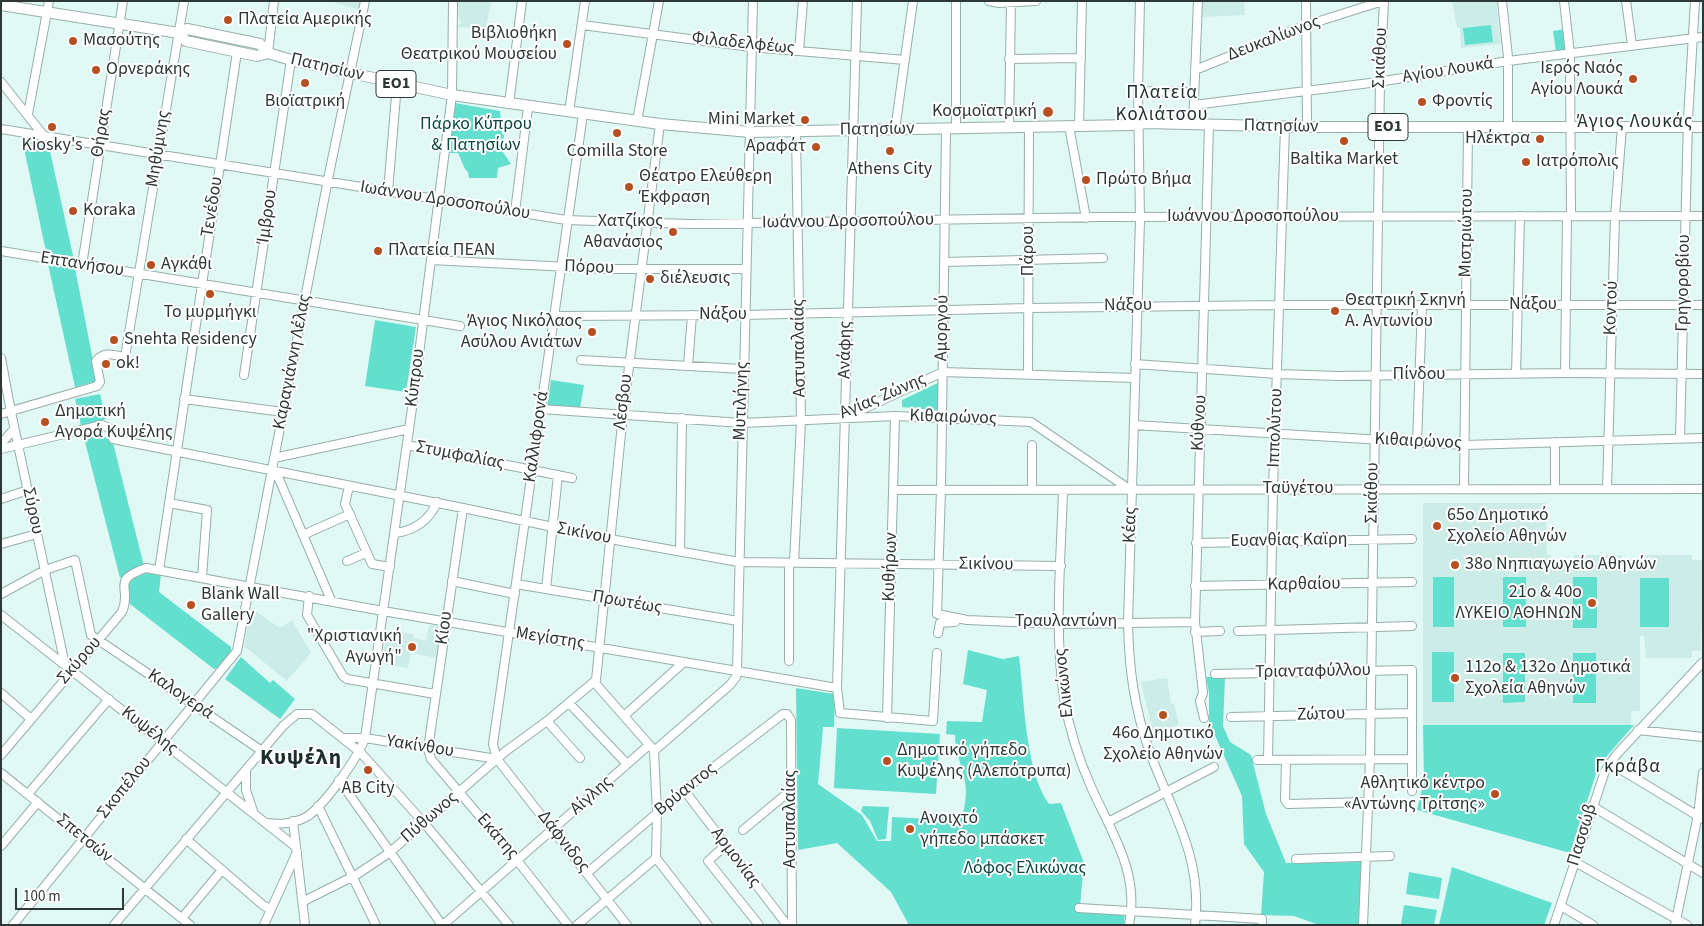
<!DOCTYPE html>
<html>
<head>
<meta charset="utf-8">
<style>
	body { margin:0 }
	#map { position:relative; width:1704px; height:926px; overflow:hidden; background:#e0f9f5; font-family:"Source Sans 3",sans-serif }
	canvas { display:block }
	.frame { position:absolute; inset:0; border:2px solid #2e3836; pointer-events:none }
	.scale { position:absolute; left:15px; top:888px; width:109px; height:22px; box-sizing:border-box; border:2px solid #2e3836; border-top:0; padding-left:6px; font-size:15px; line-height:18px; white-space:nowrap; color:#2e3836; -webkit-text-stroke:4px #fff; paint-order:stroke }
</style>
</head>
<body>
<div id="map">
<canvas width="1704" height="926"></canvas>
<div class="frame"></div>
<div class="scale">100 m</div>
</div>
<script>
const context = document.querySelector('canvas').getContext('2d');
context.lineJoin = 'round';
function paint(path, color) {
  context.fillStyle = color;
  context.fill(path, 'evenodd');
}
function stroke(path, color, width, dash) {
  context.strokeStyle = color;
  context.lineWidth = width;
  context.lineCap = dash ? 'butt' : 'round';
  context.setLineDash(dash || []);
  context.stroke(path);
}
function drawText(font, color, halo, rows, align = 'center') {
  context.font = font + ' "Source Sans 3",sans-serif';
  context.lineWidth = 4;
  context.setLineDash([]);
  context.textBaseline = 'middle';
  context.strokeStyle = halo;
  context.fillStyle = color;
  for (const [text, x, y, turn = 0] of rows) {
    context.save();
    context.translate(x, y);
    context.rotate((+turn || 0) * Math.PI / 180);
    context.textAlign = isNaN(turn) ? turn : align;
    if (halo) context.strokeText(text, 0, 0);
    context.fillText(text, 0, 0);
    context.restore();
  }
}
paint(new Path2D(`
	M329,1H362L360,10Z
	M457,1H491L486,28L456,27L461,23L457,12Z
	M1201,1H1244L1245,15L1201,17Z
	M1452,1H1496L1501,44L1461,48L1460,27H1457Z
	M1423,503H1546L1547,555H1551V560H1569V569H1574V555H1622V559H1639L1640,569H1645V555H1692V560H1703L1701,651H1692V658H1646L1644,636H1640V711H1631V725H1423Z
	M251,608L280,628L292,620L311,653L287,681L244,646Z
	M429,625L442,627L437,658L411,653L408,668L382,664L387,631L414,634L413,638L426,641Z
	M1167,678L1171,704H1174L1179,725L1153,733L1141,682Z`), '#ccede7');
paint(new Path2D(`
	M1491,25L1493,42L1465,45L1463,28Z
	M1567,29L1569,50L1556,51L1553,31Z
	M455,103L500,111L502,133L504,135L503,152L511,164L498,168L497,178H469L468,172L465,169L458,153H450Z
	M22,139L48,142L74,260L50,255L45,247Z
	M48,264L75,268L97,381L75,387Z
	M375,320L416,327L406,392L365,386Z
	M551,380L584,385L580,409L547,408Z
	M942,381L941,411L902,407V400Z
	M100,394L106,419L81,426L75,399Z
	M101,435L108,438L113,443L144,566L120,578L84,438Z
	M147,573L161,574L159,592L231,647V652L219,668L214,669L130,604C126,584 126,579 147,573Z
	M1433,577H1454V627H1433Z
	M1503,577H1526V627H1503Z
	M1573,577H1597V628H1573Z
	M1640,578H1669V627H1640Z
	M968,650L1003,659L1019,656C1024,696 1025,772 1049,804L1061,803L1084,863L1080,906L1125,909L1124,925H909L891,892L837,843L798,850L796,688L834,694L835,697L834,727H823L818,784L862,815L877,841H891L892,817L929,819V813L963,815C965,804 967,793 965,782C962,765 955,752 955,735L946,734L947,721L982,722L987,690L963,684Z
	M1432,652H1454V702H1432Z
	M1503,653H1525V702L1503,703Z
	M1573,653H1596V703H1573Z
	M241,657L270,683L273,680L295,699L280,719L225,679Z
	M1206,677H1225L1223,726L1230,742L1251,755L1266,814L1286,863L1362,862L1358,925H1319L1294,916L1261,915L1264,872L1244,844L1242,796L1209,722V693Z
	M1423,725H1634L1599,765L1570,853L1417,810L1424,780Z
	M837,728L940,734L936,794L834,788Z
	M863,806L889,807L886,839L878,840L870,821L861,811Z
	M1452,867L1552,903L1544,925H1439Z
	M1409,872L1442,878L1439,899L1406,894Z
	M1404,905L1437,910L1434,925H1401Z`), '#63dfcf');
const minor = new Path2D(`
	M857,1L837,688L840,713L933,721L937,653
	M989,1L999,3L1036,1
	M1140,1L1138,91L1140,220L1128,623C1129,668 1134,707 1149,750C1171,811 1203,856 1195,925
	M1306,1L1307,127
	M1502,1L1508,57V127
	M1564,1L1570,54L1571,216
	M1626,1L1632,45
	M582,25L751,47L905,60
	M799,51L803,1
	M268,53L274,1
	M1009,59L1081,58
	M1195,70L1307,25L1383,1
	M1,82L44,136
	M1138,91L1194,92
	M509,104L522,1
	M1194,105L1378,82L1508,61L1703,37
	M569,112L585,1
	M28,114L49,1
	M583,114L493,744L497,759L627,925
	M637,121L659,1
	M1193,125L1198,1
	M1069,126L1086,218
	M1079,126L1082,1
	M1009,127L1011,1
	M956,128V1
	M1,129L566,220L689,224L1099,217L1703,216
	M946,129L941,490L937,614L967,620L1060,624L1195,622
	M895,130L913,1
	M388,191L397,84
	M515,212L528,107
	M1,251L460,326
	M431,260L608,269H746
	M944,262L1103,258
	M82,265L123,1
	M554,316L745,315L1029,308L1280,305H1703
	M1,358L11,412L65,665
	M581,360L743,369
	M1135,364L1278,374L1338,376L1565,373L1703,374
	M688,366L692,315
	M1565,373L1567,216
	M1516,374L1520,216
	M244,375L291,60
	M1028,375L1029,127
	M184,399L283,412
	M541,409L742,423L895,416L1031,422L1132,491
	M1,414L97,386L100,382L96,361C104,351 114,355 125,357L184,1
	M848,416L943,372L1135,378
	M1134,425L1465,445L1703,438
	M1680,438L1688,119L1695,1
	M1417,443L1422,305
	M1,444L14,429
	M407,445L572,478
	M1,449L102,425L111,429L113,439L463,508L610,539L739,562L1061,566
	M274,458L409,429
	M272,470L279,479L331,600
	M349,486L345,504L372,564L390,567
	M1464,489L1468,127
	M1555,489V442
	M1607,489L1615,216L1622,127
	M893,490L1703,489
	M1032,490V445
	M1063,490C1061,557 1054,633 1064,698C1069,729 1079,760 1092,789C1112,833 1140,874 1129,925
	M1,499L28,490
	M169,503L207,510L202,577
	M463,508L428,749L431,759L516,859L568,925
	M395,533C414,531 430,520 437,502
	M303,535L350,514
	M1196,543L1412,539
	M1,544L37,534
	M680,551L682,418
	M347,561L366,553
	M794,563L801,421L796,133
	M789,564V661
	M159,570L237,52
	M452,581L515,594
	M516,584L738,621
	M1195,586L1412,582
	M546,589L558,475
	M1,594L45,570L75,560L91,635L262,751
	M309,596L307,615L343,676L347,679L435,694
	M1,615L296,847
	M1238,631L1412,626
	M1195,632L1220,631
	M938,633L940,623L955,622
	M1215,674L1412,670V791
	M594,682L652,748
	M1,693L31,719
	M569,703L627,764
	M624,716L684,662
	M1231,717L1412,713
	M887,718L895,416
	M1204,718L1200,701L1203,693L1195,622L1209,126
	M547,721L580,758
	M1638,730L1703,737
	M343,738H365L497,759
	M654,751L730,685L736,677L737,671L753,1
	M654,751L657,812L656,858L708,925
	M1,755L122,612C133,588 109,581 146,568L383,611L837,688
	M1257,760L1412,759
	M1268,760L1273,489L1285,127
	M1286,760L1285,800L1288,804L1368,802
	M1610,763L1703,819
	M246,770V790L253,811
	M1,773L190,925
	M339,780L442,925
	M684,790L787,925
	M28,794L109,699
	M318,806L376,925
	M1592,806L1703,873
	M293,821L305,925
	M1110,821L1214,767
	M267,823C279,825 297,823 308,816C326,803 357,759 365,738L413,401L452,95L453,1
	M743,830L791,790
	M186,839L264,906L271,909
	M726,845L708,861L759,925
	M1,846L38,802
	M1296,859L1390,856
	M1575,862L1687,925
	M587,873L684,790L783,714H787L791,720L792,925
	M304,901L356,875L389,853L506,751L547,721L596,680L623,414L660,124
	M1561,906L1593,925
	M1079,908L1262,919V925
	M182,918L222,870
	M13,925L237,651L329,174L365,1
	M114,925L283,726L297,714H312L360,752L425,824L509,925
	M264,925L297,852
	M443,925L649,745
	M577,925L656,858
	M1363,925L1370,759L1380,81L1384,1
	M1554,925L1605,771L1617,754L1703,662
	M1675,925L1698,815L1703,773`);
const major = new Path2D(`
	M1,5L179,33L187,29L197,31L260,44L268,53L291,60L452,95L660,124L750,132L1132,125L1147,123L1307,127H1703
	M179,33L186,41L257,56L268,53`);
stroke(minor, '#97aeaa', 10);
stroke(major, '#97aeaa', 12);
stroke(minor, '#fff', 8);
stroke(major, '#fff', 10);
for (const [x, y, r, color] of [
	[228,20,5,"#b65023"],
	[73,41,5,"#b65023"],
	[567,44,5,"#b65023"],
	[96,70,5,"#b65023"],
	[1633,79,5,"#b65023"],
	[305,83,5,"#b65023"],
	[1422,102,5,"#b65023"],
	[1048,112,6,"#b65023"],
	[805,120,5,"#b65023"],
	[52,127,5,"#b65023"],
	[617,133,5,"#b65023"],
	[1540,139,5,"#b65023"],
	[1344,141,5,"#b65023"],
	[816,147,5,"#b65023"],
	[890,151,5,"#b65023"],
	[1526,162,5,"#b65023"],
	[1086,180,5,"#b65023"],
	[629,187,5,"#b65023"],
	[73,211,5,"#b65023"],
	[673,232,5,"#b65023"],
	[378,251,5,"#b65023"],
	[151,265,5,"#b65023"],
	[650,279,5,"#b65023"],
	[210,294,5,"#b65023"],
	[1335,311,5,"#b65023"],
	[592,332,5,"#b65023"],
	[114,340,5,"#b65023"],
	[106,364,5,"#b65023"],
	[45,422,5,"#b65023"],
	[1437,526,5,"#b65023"],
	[1455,565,5,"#b65023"],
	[1592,603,5,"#b65023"],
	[191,605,5,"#b65023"],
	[412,647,5,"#b65023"],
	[1455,678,5,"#b65023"],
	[1163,715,5,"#b65023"],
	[887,761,5,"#b65023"],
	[368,770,5,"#b65023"],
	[1495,794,5,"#b65023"],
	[910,829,5,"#b65023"]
]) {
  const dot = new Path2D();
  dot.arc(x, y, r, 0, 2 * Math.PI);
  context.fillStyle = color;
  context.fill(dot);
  stroke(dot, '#fff', 2);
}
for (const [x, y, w] of [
	[396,84,40],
	[1388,127,40]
]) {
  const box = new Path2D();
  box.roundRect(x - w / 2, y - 13.5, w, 27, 4);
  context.fillStyle = '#fff';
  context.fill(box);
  stroke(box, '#2e3836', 1);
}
drawText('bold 16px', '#2e3836', null, [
	["ΕΟ1",396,84],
	["ΕΟ1",1388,127]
]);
drawText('18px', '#2e3836', '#fff', [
	["Πλατεία Αμερικής",238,20],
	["Βιβλιοθήκη",557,34,"right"],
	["Θεατρικού Μουσείου",557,55,"right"],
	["Μασούτης",83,41],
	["Ιερός Ναός",1623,69,"right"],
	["Αγίου Λουκά",1623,90,"right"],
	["Ορνεράκης",106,70],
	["Βιοϊατρική",305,102,"center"],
	["Φροντίς",1432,102],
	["Κοσμοϊατρική",1037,112,"right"],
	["Mini Market",795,120,"right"],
	["Ηλέκτρα",1530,139,"right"],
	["Kiosky's",52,146,"center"],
	["Αραφάτ",806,147,"right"],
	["Comilla Store",617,152,"center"],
	["Baltika Market",1344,160,"center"],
	["Ιατρόπολις",1536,162],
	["Athens City",890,170,"center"],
	["Θέατρο Ελεύθερη",639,177],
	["Έκφραση",639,198],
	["Πρώτο Βήμα",1096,180],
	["Koraka",83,211],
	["Χατζίκος",663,222,"right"],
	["Αθανάσιος",663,243,"right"],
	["Πλατεία ΠΕΑΝ",388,251],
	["Αγκάθι",161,265],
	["διέλευσις",660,279],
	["Θεατρική Σκηνή",1345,301],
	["Α. Αντωνίου",1345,322],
	["Το μυρμήγκι",210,313,"center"],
	["Άγιος Νικόλαος",582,322,"right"],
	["Ασύλου Ανιάτων",582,343,"right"],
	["Snehta Residency",124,340],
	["ok!",116,364],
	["Δημοτική",55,412],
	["Αγορά Κυψέλης",55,433],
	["65ο Δημοτικό",1447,516],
	["Σχολείο Αθηνών",1447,537],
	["38ο Νηπιαγωγείο Αθηνών",1465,565],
	["21ο & 40ο",1582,593,"right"],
	["ΛΥΚΕΙΟ ΑΘΗΝΩΝ",1582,614,"right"],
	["Blank Wall",201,595],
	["Gallery",201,616],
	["\"Χριστιανική",402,637,"right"],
	["Αγωγή\"",402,658,"right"],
	["112ο & 132ο Δημοτικά",1465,668],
	["Σχολεία Αθηνών",1465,689],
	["46ο Δημοτικό",1163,734,"center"],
	["Σχολείο Αθηνών",1163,755,"center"],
	["Δημοτικό γήπεδο",897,751],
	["Κυψέλης (Αλεπότρυπα)",897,772],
	["Αθλητικό κέντρο",1485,784,"right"],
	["«Αντώνης Τρίτσης»",1485,805,"right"],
	["AB City",368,789,"center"],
	["Ανοιχτό",920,819],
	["γήπεδο μπάσκετ",920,840]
], 'left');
drawText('18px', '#2e3836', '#fff', [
	["Δευκαλίωνος",1274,39,-21],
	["Φιλαδελφέως",743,44,6],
	["Σκιάθου",1381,58,-88],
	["Πατησίων",327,68,13],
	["Αγίου Λουκά",1448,71,-9],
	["Πατησίων",1281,127,1],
	["Πατησίων",877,130,-1],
	["Θήρας",102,133,-81],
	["Μηθύμνης",159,149,-81],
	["Ιωάννου Δροσοπούλου",445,201,9],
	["Τενέδου",213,207,-81],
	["Ίμβρου",268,217,-82],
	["Ιωάννου Δροσοπούλου",1253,217],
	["Ιωάννου Δροσοπούλου",848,222,-1],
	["Μιστριώτου",1467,233,-89],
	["Πάρου",1029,251,-90],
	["Επτανήσου",82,265,9],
	["Πόρου",589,268,2],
	["Γρηγοροβίου",1684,283,-89],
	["Νάξου",1533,305],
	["Νάξου",1128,306,-1],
	["Κοντού",1612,308,-88],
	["Νάξου",723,315],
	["Αμοργού",943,328,-89],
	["Αστυπαλαίας",800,348,-91],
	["Ανάφης",846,350,-89],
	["Καραγιάννη Λέλας",293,362,-79],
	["Πίνδου",1419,375],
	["Κύπρου",416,378,-83],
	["Αγίας Ζώνης",883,397,-23],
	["Μυτιλήνης",742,401,-88],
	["Λέσβου",624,402,-83],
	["Κιθαιρώνος",953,418,2],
	["Κύθνου",1200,423,-87],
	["Ιππολύτου",1276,428,-88],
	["Καλλιφρονά",537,437,-82],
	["Κιθαιρώνος",1418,442,3],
	["Στυμφαλίας",460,456,11],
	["Ταϋγέτου",1298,489],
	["Σκιάθου",1373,493,-89],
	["Σύρου",32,511,78],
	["Κέας",1131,525,-88],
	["Σικίνου",584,534,11],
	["Ευανθίας Καϊρη",1289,541,-1],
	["Σικίνου",986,565,1],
	["Κυθήρων",891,567,-88],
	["Καρθαίου",1304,585,-1],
	["Πρωτέως",627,603,10],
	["Τραυλαντώνη",1066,622],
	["Κίου",445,628,-82],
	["Μεγίστης",550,639,9],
	["Σκύρου",80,661,-49],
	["Τριανταφύλλου",1313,672,-1],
	["Ελικώνος",1065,683,-96],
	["Καλογερά",180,695,34],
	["Ζώτου",1321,715,-2],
	["Κυψέλης",149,731,38],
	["Υακίνθου",420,747,9],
	["Σκοπέλου",125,788,-51],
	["Βρύαντος",686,790,-39],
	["Αίγλης",592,796,-41],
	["Πύθωνος",430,818,-41],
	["Αστυπαλαίας",791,819,-90],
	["Πασσώβ",1583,835,-73],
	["Εκάτης",497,837,49],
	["Σπετσών",84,839,39],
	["Δάφνιδος",563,842,52],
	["Αρμονίας",735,858,53]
]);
drawText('18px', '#0a4841', '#fff', [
	["Πάρκο Κύπρου",476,125],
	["& Πατησίων",476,146],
	["Λόφος Ελικώνας",1025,869]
]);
context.letterSpacing = '1px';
drawText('19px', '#1c2f2c', '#fff', [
	["Πλατεία",1162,94],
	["Κολιάτσου",1162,116],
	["Άγιος Λουκάς",1635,123],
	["Γκράβα",1628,768]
]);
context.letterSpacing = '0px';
context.letterSpacing = '1px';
drawText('bold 22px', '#1c2f2c', '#fff', [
	["Κυψέλη",301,759]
]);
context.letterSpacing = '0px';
</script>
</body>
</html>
